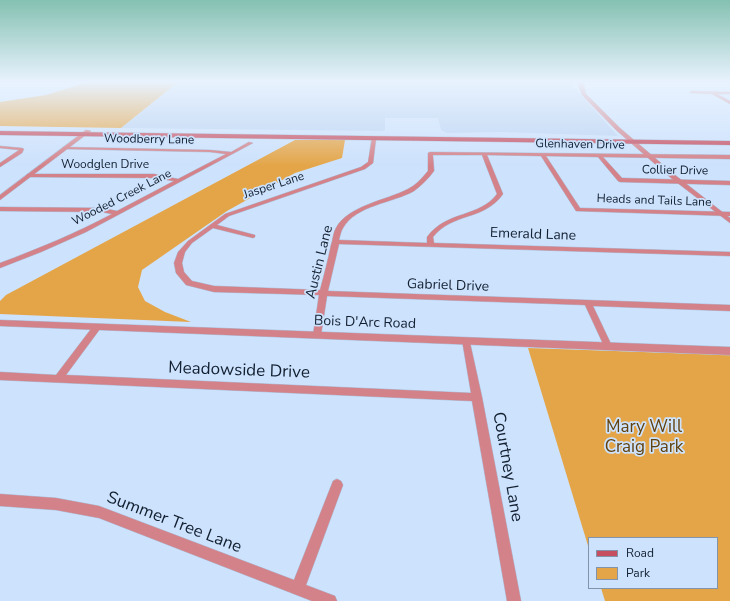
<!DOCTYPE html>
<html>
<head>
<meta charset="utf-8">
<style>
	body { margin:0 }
	#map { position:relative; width:730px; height:601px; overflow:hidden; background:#cde2fd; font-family:"Nunito Sans",sans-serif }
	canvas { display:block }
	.legend { position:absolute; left:588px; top:537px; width:130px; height:52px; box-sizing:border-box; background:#cde2fd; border:1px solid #8294ab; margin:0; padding:5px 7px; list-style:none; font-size:12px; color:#111f2f }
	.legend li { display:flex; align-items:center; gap:8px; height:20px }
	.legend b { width:20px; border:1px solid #8294ab }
</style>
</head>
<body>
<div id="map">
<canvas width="730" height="601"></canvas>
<ul class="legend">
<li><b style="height:5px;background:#c54e60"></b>Road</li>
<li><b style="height:11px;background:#e4a548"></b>Park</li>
</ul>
</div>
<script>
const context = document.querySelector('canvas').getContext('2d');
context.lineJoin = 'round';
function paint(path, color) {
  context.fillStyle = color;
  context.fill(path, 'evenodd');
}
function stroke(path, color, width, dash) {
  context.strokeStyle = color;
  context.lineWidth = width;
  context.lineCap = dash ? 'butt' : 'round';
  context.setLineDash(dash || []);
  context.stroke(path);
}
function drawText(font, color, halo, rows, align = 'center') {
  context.font = font + ' "Nunito Sans",sans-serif';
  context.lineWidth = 3.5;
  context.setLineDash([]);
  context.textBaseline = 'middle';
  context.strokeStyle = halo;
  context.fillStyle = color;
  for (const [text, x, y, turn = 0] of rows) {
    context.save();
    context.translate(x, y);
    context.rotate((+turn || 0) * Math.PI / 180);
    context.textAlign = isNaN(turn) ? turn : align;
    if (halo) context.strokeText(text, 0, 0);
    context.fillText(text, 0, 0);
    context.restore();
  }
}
paint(new Path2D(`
	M178,82H574V85L571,87L575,88L618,136L500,132L447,133L441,130L438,118H385V130L383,131L121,128Z`), '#bcd4f3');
paint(new Path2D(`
	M88,82H178L121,128L0,126V102L46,95Z
	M295,140H345L342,158L295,173L227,211L142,270L138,287L145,301L165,312L191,322L0,314V301L6,295Z
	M528,348L730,355V601H605L601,588H717V538H589V549Z`), '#e4a548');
const minor = new Path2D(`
	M691,91L730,92V94H717L730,101V104L712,94L690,93Z
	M372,138L376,139L373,163L365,169L229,216L217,225L255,235V237L253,238L213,228L192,243L185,252L182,263L184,272L192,281L214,286L320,290C324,275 328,260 331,245C333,240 333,233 336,228C347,206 387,200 408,189C416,185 422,178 428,171V153L430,152L730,155V159L603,157L622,178L730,181V185L620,182L618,181L598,157L546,156L580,208L730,212V216L576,211L541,156L487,155L503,194C484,221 453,212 433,237L434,243L730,252V256L339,244L328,291L730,305V311L593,306L612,346L611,348H605L604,346L585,305L327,296L321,335L320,337H314L313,335L319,295L214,292L186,285L176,273L174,263L178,252L188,241L225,214L361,167L368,162ZM433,155H482L497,194C479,218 447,210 427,237V243L339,240C340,236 341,231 343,228C356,205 393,203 414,191C422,185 428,179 434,171Z
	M249,142L253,143L86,232L41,252L0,268V263C38,249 76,233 112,214L102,212L0,211V207L102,208L117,211L174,181L154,178L29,177L27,176V174H154L178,179L226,154L210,152L65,149H63V147L210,150L231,152Z
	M0,146L22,148L24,149L22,153L0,167V163L19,150L0,148Z
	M97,324L100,325L101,327L100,329L66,375L471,393L462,340L463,338H469L482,397L521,601H507L472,401L0,380V372L56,375L94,325Z
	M337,479L341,481L343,485L306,585L335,596L337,601H312L99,518L56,510L0,506V494L56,498L99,506L294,580L333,481Z`);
const tertiary = new Path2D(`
	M579,82H583L586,94L620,128L675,175L730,218V223L671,178L616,130L582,95L579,87Z
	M86,130L91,131L0,200V195Z
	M0,320L730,347V355L0,326Z`);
const secondary = new Path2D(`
	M0,131L730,141V145L0,135Z`);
stroke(minor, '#abbfd8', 1);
stroke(tertiary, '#abbfd8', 1);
stroke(secondary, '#abbfd8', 1);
paint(minor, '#d4828a');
paint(tertiary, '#d4828a');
paint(secondary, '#c54e60');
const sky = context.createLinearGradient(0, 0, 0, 166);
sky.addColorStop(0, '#85c1b2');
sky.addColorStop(0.49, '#e8f2fe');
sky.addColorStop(1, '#e8f2fe00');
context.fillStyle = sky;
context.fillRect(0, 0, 730, 166);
drawText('12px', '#111f2f', '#cde2fd', [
	["Woodberry Lane",149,140,1],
	["Glenhaven Drive",580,145,1],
	["Woodglen Drive",105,165],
	["Collier Drive",675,171,1],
	["Jasper Lane",274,186,-18],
	["Wooded Creek Lane",122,198,-27],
	["Heads and Tails Lane",654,201,2]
]);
drawText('14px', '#111f2f', '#cde2fd', [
	["Emerald Lane",533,235,2],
	["Austin Lane",320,262,-76],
	["Gabriel Drive",448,286,2],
	["Bois D'Arc Road",365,323,2]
]);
drawText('17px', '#111f2f', '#cde2fd', [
	["Meadowside Drive",239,371,2],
	["Courtney Lane",507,467,80],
	["Summer Tree Lane",174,523,21]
]);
drawText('17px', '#61410d', '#cde2fd', [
	["Mary Will",644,428],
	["Craig Park",644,448]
]);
</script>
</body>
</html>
